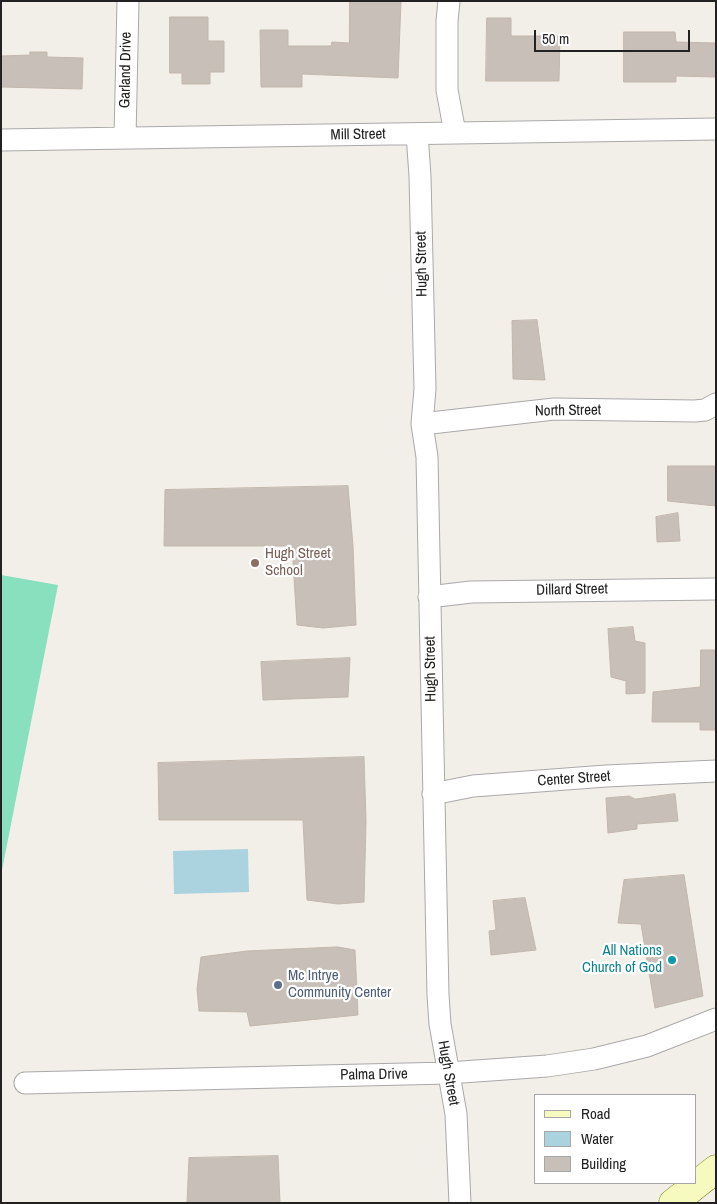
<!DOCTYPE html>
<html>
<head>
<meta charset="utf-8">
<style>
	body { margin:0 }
	#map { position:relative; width:717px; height:1204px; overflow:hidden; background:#f2efe9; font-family:"Archivo Narrow",sans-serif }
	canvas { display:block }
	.frame { position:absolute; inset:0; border:2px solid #222; pointer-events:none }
	.legend { position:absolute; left:534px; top:1094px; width:162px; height:90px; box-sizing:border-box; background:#fff; border:1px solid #a7a7a7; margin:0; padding:6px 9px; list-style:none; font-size:15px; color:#222 }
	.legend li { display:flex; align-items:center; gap:10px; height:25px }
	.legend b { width:25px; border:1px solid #a7a7a7 }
	.scale { position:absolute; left:534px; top:30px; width:156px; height:22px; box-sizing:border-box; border:2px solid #222; border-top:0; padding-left:6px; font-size:15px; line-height:18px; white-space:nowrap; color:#222; -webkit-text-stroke:4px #fff; paint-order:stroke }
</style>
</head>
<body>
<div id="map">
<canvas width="717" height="1204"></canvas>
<div class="frame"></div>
<ul class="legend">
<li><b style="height:6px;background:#f7fabf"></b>Road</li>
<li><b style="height:14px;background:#aad3df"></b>Water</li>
<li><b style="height:14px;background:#c7bfb8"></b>Building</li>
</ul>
<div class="scale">50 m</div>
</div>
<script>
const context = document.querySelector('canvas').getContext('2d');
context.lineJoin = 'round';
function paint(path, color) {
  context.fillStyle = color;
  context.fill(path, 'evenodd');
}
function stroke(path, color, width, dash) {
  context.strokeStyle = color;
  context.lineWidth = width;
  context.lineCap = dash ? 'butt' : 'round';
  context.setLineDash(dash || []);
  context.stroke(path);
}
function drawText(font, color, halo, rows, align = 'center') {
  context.font = font + ' "Archivo Narrow",sans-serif';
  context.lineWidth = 4.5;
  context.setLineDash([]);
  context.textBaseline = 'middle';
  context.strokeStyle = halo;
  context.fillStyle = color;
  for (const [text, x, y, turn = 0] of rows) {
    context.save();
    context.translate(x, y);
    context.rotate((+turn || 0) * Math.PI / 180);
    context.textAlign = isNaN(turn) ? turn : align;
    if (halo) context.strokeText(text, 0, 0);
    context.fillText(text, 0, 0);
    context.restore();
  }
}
paint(new Path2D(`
	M1,575L58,585L1,875Z`), '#88e0be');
paint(new Path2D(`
	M248,849L249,892L174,894L173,851Z`), '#aad3df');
const building = new Path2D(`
	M350,1H401L398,78L302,74V87H261L260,30H288V46H331L332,42L349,43Z
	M170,17H208V41H224V72H210V84H182V73H170Z
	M487,18H511V36H560L559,81H486Z
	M624,32H675L676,42L716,43V77L676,76V82H624Z
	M30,52H47V57L83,58L82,89L1,87V56L30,55Z
	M537,320L545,380L513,379L512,321Z
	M668,466H716V506L668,501Z
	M348,486L353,546L356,625L323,628L297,625L292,546H164L165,490Z
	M678,513L680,541L657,542L656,517Z
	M633,627L635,641L645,643V693L626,694V681L611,677L608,629Z
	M701,650H716V730H700V722H652L653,692L700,687Z
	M350,658L348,697L263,700L261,662Z
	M364,757L366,821L364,902L338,904L307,900L303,820H159L158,763Z
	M675,794L678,821L637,824V829L608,833L606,798L629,796L635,799Z
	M684,875L703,996L655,1008L641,924L618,923L624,880Z
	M525,898L536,950L491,955L489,931L496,930L493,901Z
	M338,947L355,950L358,1015L250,1026L247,1012L199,1011L197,989L201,957L247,951Z
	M278,1156L280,1203H187L189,1158Z`);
paint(building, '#c7bfb8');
stroke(building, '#c4b6ab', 1);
const street = new Path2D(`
	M449,1L447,21V90L455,133
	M417,134L420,176L425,389L422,424L427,457L438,995L440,1024L456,1114L460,1203
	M125,138L128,1
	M1,140L716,129
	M422,424L554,409L695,411L705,410L716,404
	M429,597L471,592L716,589
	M433,794L473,786L606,776L716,771
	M25,1083L448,1073L547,1066L594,1059L647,1046L716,1019`);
const secondary = new Path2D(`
	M673,1203L716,1169`);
stroke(street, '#a9a9a9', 23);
stroke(secondary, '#707d05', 29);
stroke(street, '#fff', 21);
stroke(secondary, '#f7fabf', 28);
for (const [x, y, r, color] of [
	[255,563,5,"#8d6e63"],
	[672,960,5,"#0f9aa8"],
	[278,985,5,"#5c6f8a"]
]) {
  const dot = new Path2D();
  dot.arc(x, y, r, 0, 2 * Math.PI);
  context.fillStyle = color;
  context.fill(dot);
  stroke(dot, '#fff', 2);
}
drawText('15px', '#222', '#fff', [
	["Garland Drive",126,70,-89],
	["Mill Street",358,135,-1],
	["Hugh Street",422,264,-91],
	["North Street",568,411,-1],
	["Dillard Street",572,590,-1],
	["Hugh Street",431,669,-91],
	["Center Street",574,779,-4],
	["Hugh Street",448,1073,80],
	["Palma Drive",374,1075,-1]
]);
drawText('15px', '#785e54', '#fff', [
	["Hugh Street",265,554],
	["School",265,571]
], 'left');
drawText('15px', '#0d838f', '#fff', [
	["All Nations",662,951],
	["Church of God",662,968]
], 'right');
drawText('15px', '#4e5e75', '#fff', [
	["Mc Intrye",288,976],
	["Community Center",288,993]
], 'left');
</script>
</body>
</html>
